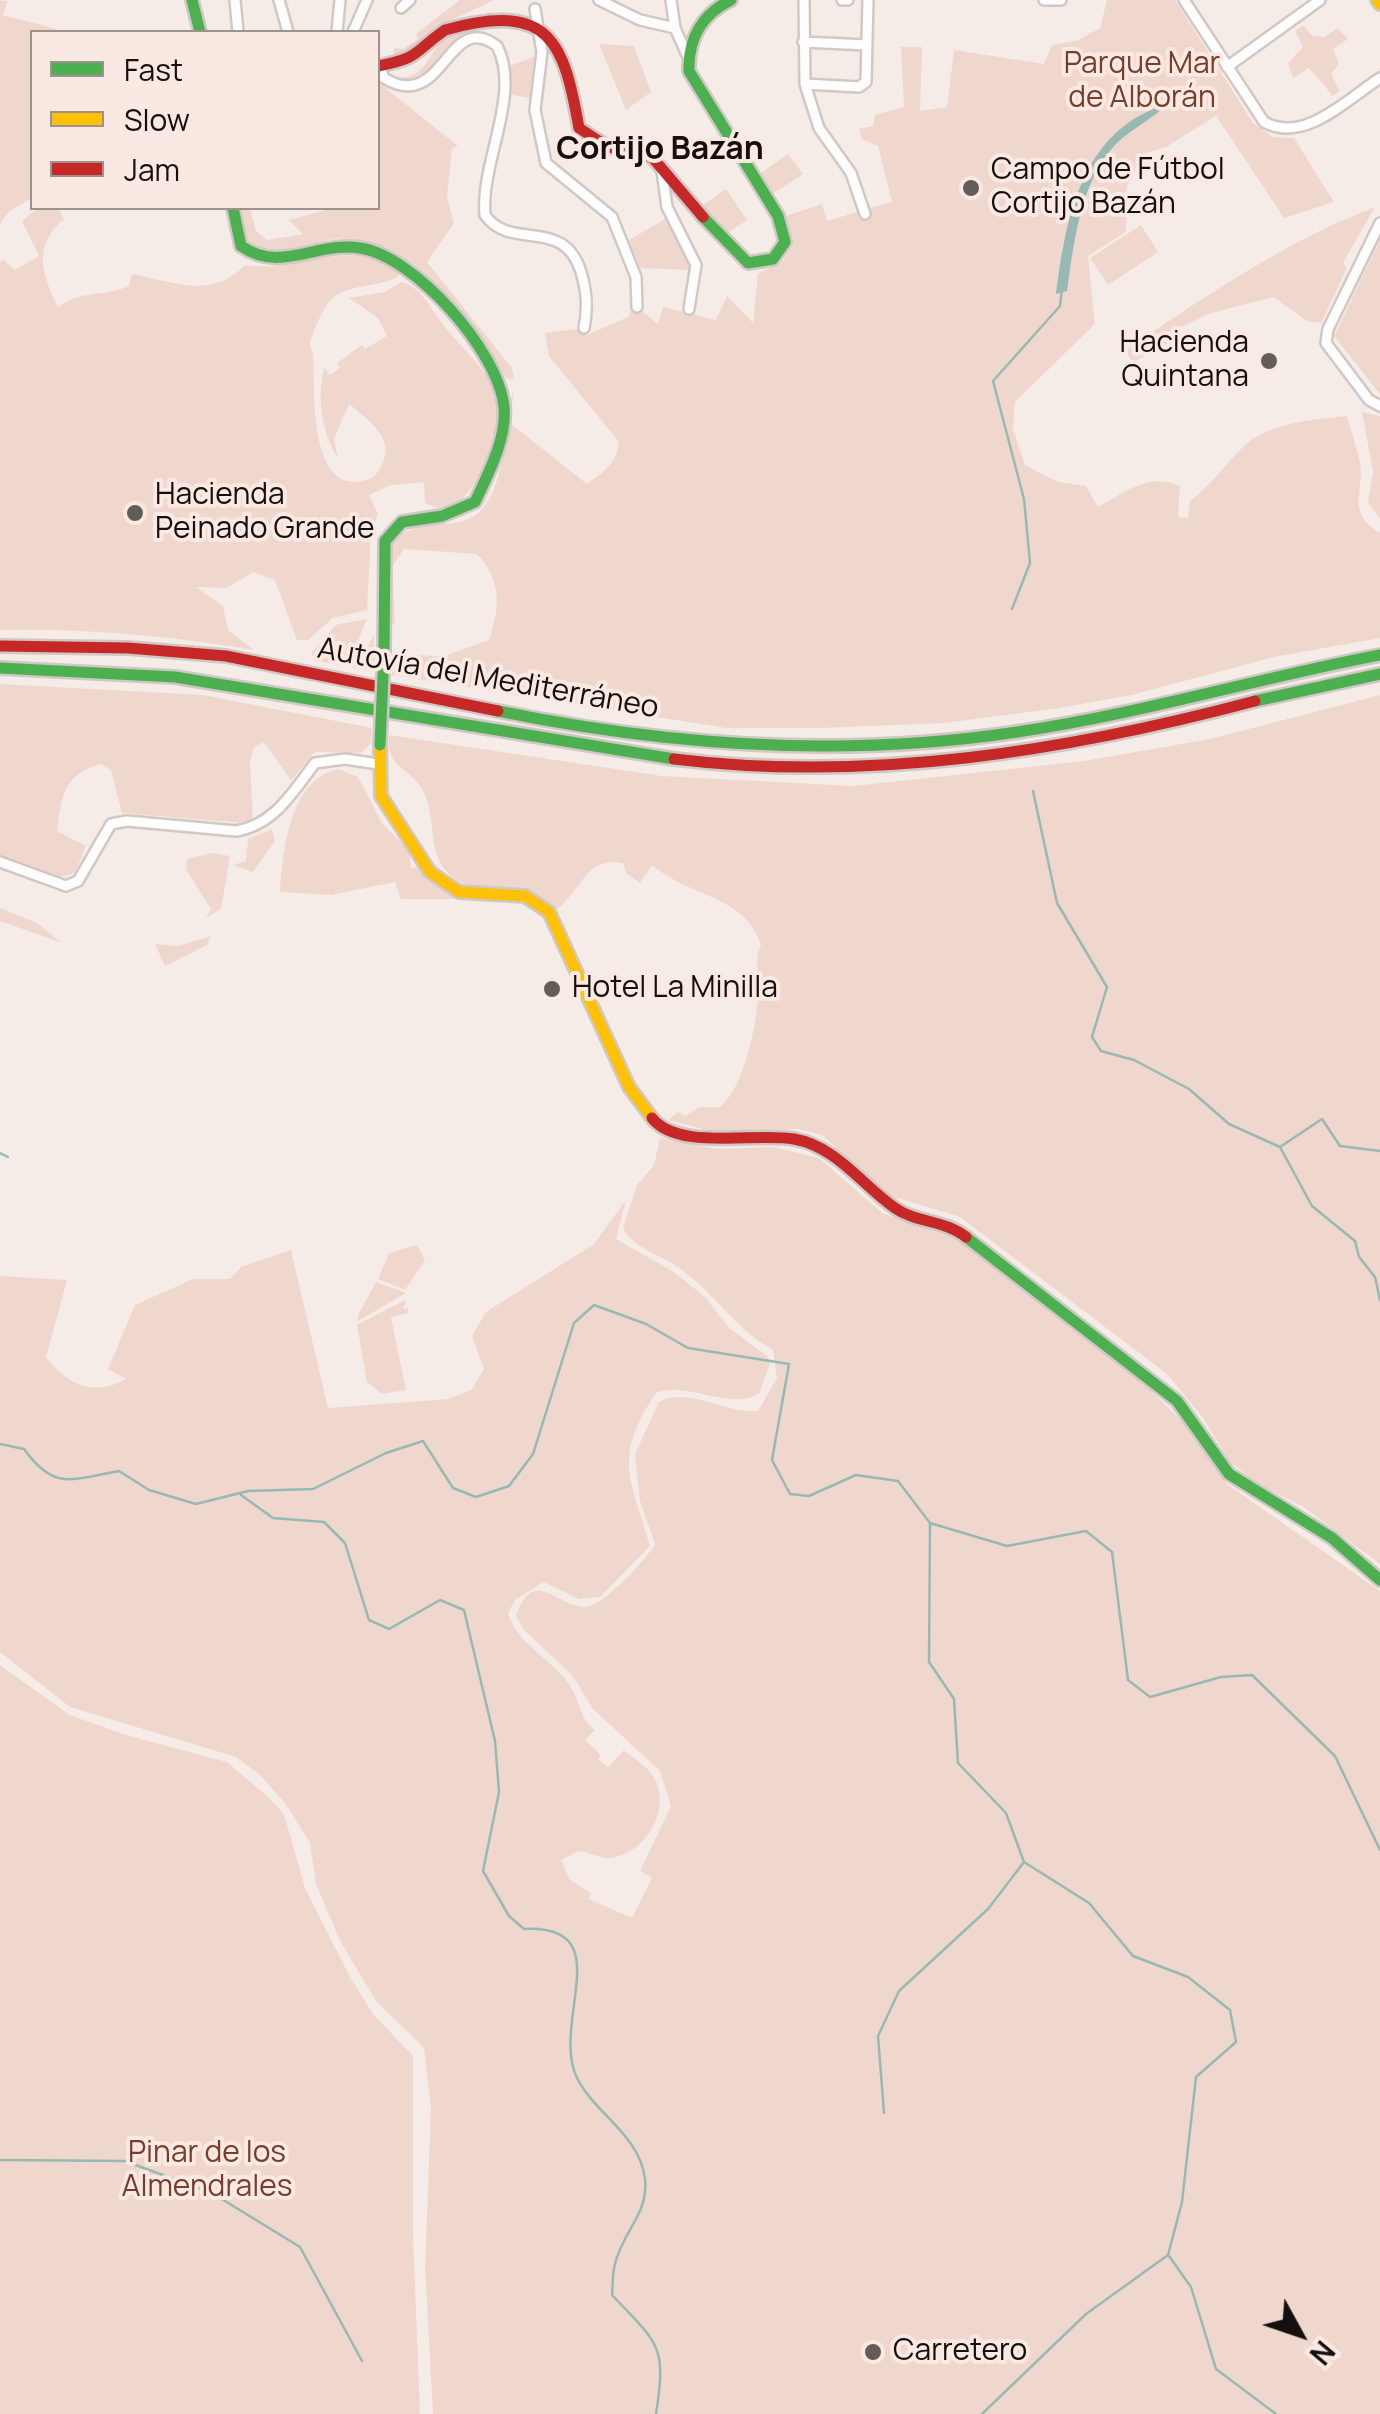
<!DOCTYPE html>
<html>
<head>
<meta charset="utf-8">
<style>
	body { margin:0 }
	#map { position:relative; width:1380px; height:2414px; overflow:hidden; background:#f5ece8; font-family:Manrope,sans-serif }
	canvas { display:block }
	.legend { position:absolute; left:30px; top:30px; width:350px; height:180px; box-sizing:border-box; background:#fae9e3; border:2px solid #9e928e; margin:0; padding:12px 18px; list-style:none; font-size:30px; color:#15100e }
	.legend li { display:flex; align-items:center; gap:20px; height:50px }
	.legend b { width:50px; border:2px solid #9e928e }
	.north { position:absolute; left:1250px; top:2284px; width:100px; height:100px; -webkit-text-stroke:8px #fae9e3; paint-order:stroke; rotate:130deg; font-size:28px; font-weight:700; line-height:40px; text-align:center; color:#15100e }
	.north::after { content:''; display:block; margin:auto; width:35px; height:45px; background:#15100e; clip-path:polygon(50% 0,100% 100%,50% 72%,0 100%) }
</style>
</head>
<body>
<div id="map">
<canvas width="1380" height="2414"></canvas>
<ul class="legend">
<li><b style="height:12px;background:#4caf50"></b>Fast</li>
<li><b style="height:12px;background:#ffc107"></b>Slow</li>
<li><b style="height:12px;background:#c62828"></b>Jam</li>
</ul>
<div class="north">N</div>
</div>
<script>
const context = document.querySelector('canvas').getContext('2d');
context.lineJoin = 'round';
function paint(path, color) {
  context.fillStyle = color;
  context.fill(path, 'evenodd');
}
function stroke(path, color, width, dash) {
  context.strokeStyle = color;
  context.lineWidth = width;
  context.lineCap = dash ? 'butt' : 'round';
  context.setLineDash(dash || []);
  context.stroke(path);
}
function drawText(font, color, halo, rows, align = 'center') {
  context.font = font + ' Manrope,sans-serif';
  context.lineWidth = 8;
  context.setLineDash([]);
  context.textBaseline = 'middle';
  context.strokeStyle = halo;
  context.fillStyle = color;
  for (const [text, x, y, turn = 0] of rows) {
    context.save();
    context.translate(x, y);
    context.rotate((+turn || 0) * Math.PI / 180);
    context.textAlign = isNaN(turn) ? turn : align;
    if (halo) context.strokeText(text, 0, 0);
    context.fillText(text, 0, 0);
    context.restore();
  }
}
paint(new Path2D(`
	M0,0L8,1L3,15L68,32H32V198L8,212L0,224Z
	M460,0H494L452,20L415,52L394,58V48L403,49L418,39L416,34Z
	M1107,0H1175L1253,123L1273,137L1294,138L1334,202L1284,218L1216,116L1166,147L1143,154L1127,187L1126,232L1088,256L1095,324L1015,402L1013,429L1025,465L1058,482L1086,486L1098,507C1126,492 1148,472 1180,486L1178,517L1188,518L1190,501C1212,485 1224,465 1244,446C1267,423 1316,419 1347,416C1351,431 1357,447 1360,463C1365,492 1345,512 1380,533V638L1274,657L1132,695L1053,709L944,723L822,728H726L391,675L392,652L442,657L489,640C500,607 502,581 477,554L404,549L392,567L395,625L389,623C389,602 384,573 389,553C401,510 460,537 482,509C509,477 502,424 514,389L510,423L587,484C605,471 616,464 619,442L549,356L545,333L576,329L587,335L628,317L632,309L642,311L658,324L663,307L716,320L727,296L753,323L758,274L782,262L793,244L786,216L822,204L827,221L857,212L860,216L868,208L892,202L878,146L862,139L859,129L873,126L875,115L904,107L901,47H922L920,111L947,107L954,50L1044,64L1052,45L1076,41L1100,28Z
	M473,22L479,33C439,41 433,94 393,78C426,79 425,59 443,39C451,31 463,27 473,22Z
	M1303,25L1312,36L1325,37L1337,28L1348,39L1333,49L1339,64L1331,74L1340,91L1333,96L1309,68L1293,78L1288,63L1303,47L1295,31Z
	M599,44L634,46L651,92L626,110Z
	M536,56L530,98L507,94L510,66Z
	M378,82L458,146L452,148L447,197L454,223L427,262L512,368L514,380L506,378C473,323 408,235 336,239C313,241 284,260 261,252C242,246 241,224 238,208H250L256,231L267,240L303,234L289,220L333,208H378Z
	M788,154L803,174L772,194L758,175Z
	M726,189L747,220L726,234L703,205Z
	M1375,207L1343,263L1347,268L1321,323L1307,321L1273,297L1208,314L1180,328L1182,335L1132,363L1126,350C1204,297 1286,241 1375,207Z
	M38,208H58L64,219C33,245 41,273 58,307C79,290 105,297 129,286L132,274C176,282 211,300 245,265C304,274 340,235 398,271L399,276C377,289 346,282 328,303C321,313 312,334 310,343C310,348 313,352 313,356C315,389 307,507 374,477C401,444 376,426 349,404L334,439L338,459C321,430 317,400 324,367L330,375L340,368L337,363L362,345L365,349L387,336L378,318L349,298L385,292L402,282C422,287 432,311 444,326C461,348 488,368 495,396C505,435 480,494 445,511L425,503L424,482L391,485L369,495L378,514L371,532L367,610L333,618L308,640H297L275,580L253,572L227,588L196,587L223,606L228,630L254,650C169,636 86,628 0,630V264L2,259L15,270L39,256L22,221Z
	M665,219L689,259L691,270L640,268L629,240Z
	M1141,225L1158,252L1108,285L1090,258Z
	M1380,240V394L1334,336Z
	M1362,412L1380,416V519L1368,502L1373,472Z
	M367,619L354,650L364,653L374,635L375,672L313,660L312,652L336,625Z
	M0,684L203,695L372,728L371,743L361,753L315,752L291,780L264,742L254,747L250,762L253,821L243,823L122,813L111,770L100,764C63,775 62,795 57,831L86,846L75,873L60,877L0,856Z
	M1380,695V1564L1302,1506L1259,1485L1230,1462L1203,1418L1167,1374L960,1217L888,1195L822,1135L798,1129L715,1132L668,1120L678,1112L685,1116L700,1107H720C745,1087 758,1018 759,985C759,971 754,959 761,945C745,895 689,897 652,865L640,883L626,873L623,863C584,857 583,890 556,910C521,879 473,900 448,873C426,850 437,817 423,791C408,764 387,771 389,735L662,776L853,786L1084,761L1210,739Z
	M339,769L358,777L382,823L409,851L411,868L419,867L445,892L464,899H401L395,882L331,895L280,892C283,849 290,778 339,769Z
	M272,829L275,841L253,872L233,865L246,861L248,839Z
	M211,853L230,856L221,909L206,918L211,909L186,869L187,859Z
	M0,908L37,923L62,943L0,921Z
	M211,936L207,945L165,966L155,944L178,946Z
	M660,1138L717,1149L773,1147L819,1158L882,1213L955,1238L1145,1385L1181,1420L1227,1484L1380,1591V2414H433L425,2267L431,2108L424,2048L376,2001L340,1941L316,1884L310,1843L285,1803L259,1774L236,1757L70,1707L0,1652V1276L67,1280L46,1357C67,1385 94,1397 126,1379L108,1369L135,1305L193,1279H230L241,1267L291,1250L328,1408L449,1399L472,1389L484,1369L472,1336L486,1312L594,1244L626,1200L616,1239L674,1272L705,1297L729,1328L767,1356L770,1364L759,1394C725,1411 691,1381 656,1393C612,1458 631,1479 650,1546L600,1597L579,1599L544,1582L515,1600L508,1613C518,1647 555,1659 572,1689C581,1704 580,1719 595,1730L585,1740L601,1755L598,1759L608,1767L624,1750C633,1758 647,1766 653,1776C673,1808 646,1855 609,1858C601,1859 588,1852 579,1851L561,1860L570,1880L591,1893L589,1899L632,1918L652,1878L640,1871L671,1806L660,1771L593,1709L572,1675L524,1630L516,1616C534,1564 557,1608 586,1607C602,1607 648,1558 655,1544L640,1501L635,1454L659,1402C688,1386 726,1414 758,1411L777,1378L773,1350C731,1326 717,1294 679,1268C660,1254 634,1249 623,1228L637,1185L654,1165Z
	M417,1245L425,1260L405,1290L378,1279L389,1253Z
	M376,1282L406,1293L358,1321V1315Z
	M407,1299L403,1309L408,1308L409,1313L391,1317L406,1390L382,1394L367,1382L357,1325Z
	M0,1665L70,1715L126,1735L227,1762L266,1795L284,1814L305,1888L350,1977L373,2014L413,2056V2234L420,2414H0Z`), '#f0d7ce');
paint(new Path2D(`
	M1158,107L1160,111C1146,122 1128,132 1116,144C1080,182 1074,242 1067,291L1056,294C1066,219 1080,137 1158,107Z`), '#97b9b3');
stroke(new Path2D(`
	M1012,609L1030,563L1024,499L993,381L1060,306L1062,289
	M1033,791L1057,903L1107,987L1092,1037L1101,1051L1134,1060L1189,1089L1229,1124L1280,1147L1322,1119L1340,1146L1380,1151
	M1280,1147L1312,1206L1355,1241L1359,1257L1375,1277L1380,1300
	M0,1153L8,1157
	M0,1444L24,1449C55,1492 72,1479 119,1471L149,1490L196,1504L248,1491L313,1489L386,1453L423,1441L453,1488L476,1497L509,1486L533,1454L574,1323L594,1305L646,1324L688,1348L789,1364L772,1460L790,1494L809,1496L856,1475L898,1481L930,1523L1007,1546L1086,1531L1112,1552L1128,1680L1150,1697L1221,1677L1252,1675L1335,1756L1380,1850
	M241,1495L273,1518L324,1522L345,1543L369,1620L389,1629L440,1600L464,1610L495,1741L499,1792L483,1871L509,1916L524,1929C621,1924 550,2022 577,2078C595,2114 640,2135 645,2179C649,2214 622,2232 615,2264C612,2274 613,2285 612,2295C658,2344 667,2344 656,2414
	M930,1523L929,1662L954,1699L958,1763L1006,1813L1024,1862L1089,1903L1133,1956L1188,1977L1230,2010L1236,2042L1196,2077L1182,2202L1168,2255L1086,2314L982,2414
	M884,2113L878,2036L899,1991L988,1909L1024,1862
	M0,2160L125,2161
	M130,2163L212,2193L300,2247L362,2361
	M1169,2256L1191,2287L1216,2369L1276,2414`), '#97b9b3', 2.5);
const street = new Path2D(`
	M235,0L238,32
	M279,0L288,32
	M599,0L640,20L675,28
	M671,0L675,28L687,55
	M804,0L805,84L819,128L851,173L865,214
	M842,0H848
	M1044,0H1061
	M1184,0L1264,122C1304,144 1346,100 1380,78
	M401,8L410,0
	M535,9L542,52L535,110L546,163L612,217L636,277L637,307
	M337,32L340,0
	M353,32L367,0
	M803,42L867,45
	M379,66L384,78C444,115 447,8 497,46C522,94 480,163 485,215C511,252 563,215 581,272C587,292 588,308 584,328
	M1227,67L1320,0
	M805,84L859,87L866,82L868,0
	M662,171L667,207L696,265L689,309
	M1380,223L1328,329L1326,343L1369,400L1380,406
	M0,862L66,886L78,881L111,824L127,821L236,831C274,825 293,792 315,763L345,759L378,764`);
const fast = new Path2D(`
	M192,0L200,32
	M233,208L241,246C281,274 316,241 360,248C415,256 499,352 504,407C507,439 488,474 475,502L442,516L402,522L385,541L384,653
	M703,217L748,263L773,259L785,242L778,216L689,71C688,39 702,14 731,0
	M0,668L175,677L674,759
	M1255,701L1380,674
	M498,711C669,746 845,758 1017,732C1140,714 1259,678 1380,655
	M966,1237L1177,1401L1229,1474L1332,1538L1380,1580`);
const slow = new Path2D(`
	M1377,0L1380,4
	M380,745L381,796L430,872L459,892L525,896L549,912L629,1087L652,1118`);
const jam = new Path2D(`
	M378,66C422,57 412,53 445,30C552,0 564,44 579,128L608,147L652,157L703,217
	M0,646L128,648L226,656L498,711
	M674,759C870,783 1067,751 1255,701
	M652,1118C678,1151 756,1132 794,1139C836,1146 862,1185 895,1208C916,1223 945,1220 966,1237`);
stroke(street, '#cfc8c5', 14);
stroke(fast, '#cfc8c5', 16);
stroke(slow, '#cfc8c5', 16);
stroke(jam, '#cfc8c5', 16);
stroke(street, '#fefcfc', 9);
stroke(fast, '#4caf50', 11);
stroke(slow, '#ffc107', 11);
stroke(jam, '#c62828', 11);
const fastBridge = new Path2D(`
	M380,745L384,653`);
stroke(fastBridge, '#cfc8c5', 16, []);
stroke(fastBridge, '#4caf50', 11);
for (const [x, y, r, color] of [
	[971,188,10,"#635d5a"],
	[1269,361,10,"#635d5a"],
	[135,513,10,"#635d5a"],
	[552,989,10,"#635d5a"],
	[873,2352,10,"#635d5a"]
]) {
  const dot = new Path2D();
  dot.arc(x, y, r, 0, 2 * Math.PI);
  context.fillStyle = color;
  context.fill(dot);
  stroke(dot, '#fae9e3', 4);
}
drawText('30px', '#773e29', '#fae9e3', [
	["Parque Mar",1142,65],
	["de Alborán",1142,99],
	["Pinar de los",207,2154],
	["Almendrales",207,2188]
]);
drawText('30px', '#15100e', '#fae9e3', [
	["Campo de Fútbol",991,171],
	["Cortijo Bazán",991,205],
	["Hacienda",1249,344,"right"],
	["Quintana",1249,378,"right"],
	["Hacienda",155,496],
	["Peinado Grande",155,530],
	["Hotel La Minilla",572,989],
	["Carretero",893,2352]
], 'left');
drawText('30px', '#15100e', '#fae9e3', [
	["Autovía del Mediterráneo",488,679,10]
]);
drawText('bold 32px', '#15100e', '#fae9e3', [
	["Cortijo Bazán",660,150]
]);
</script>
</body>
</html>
